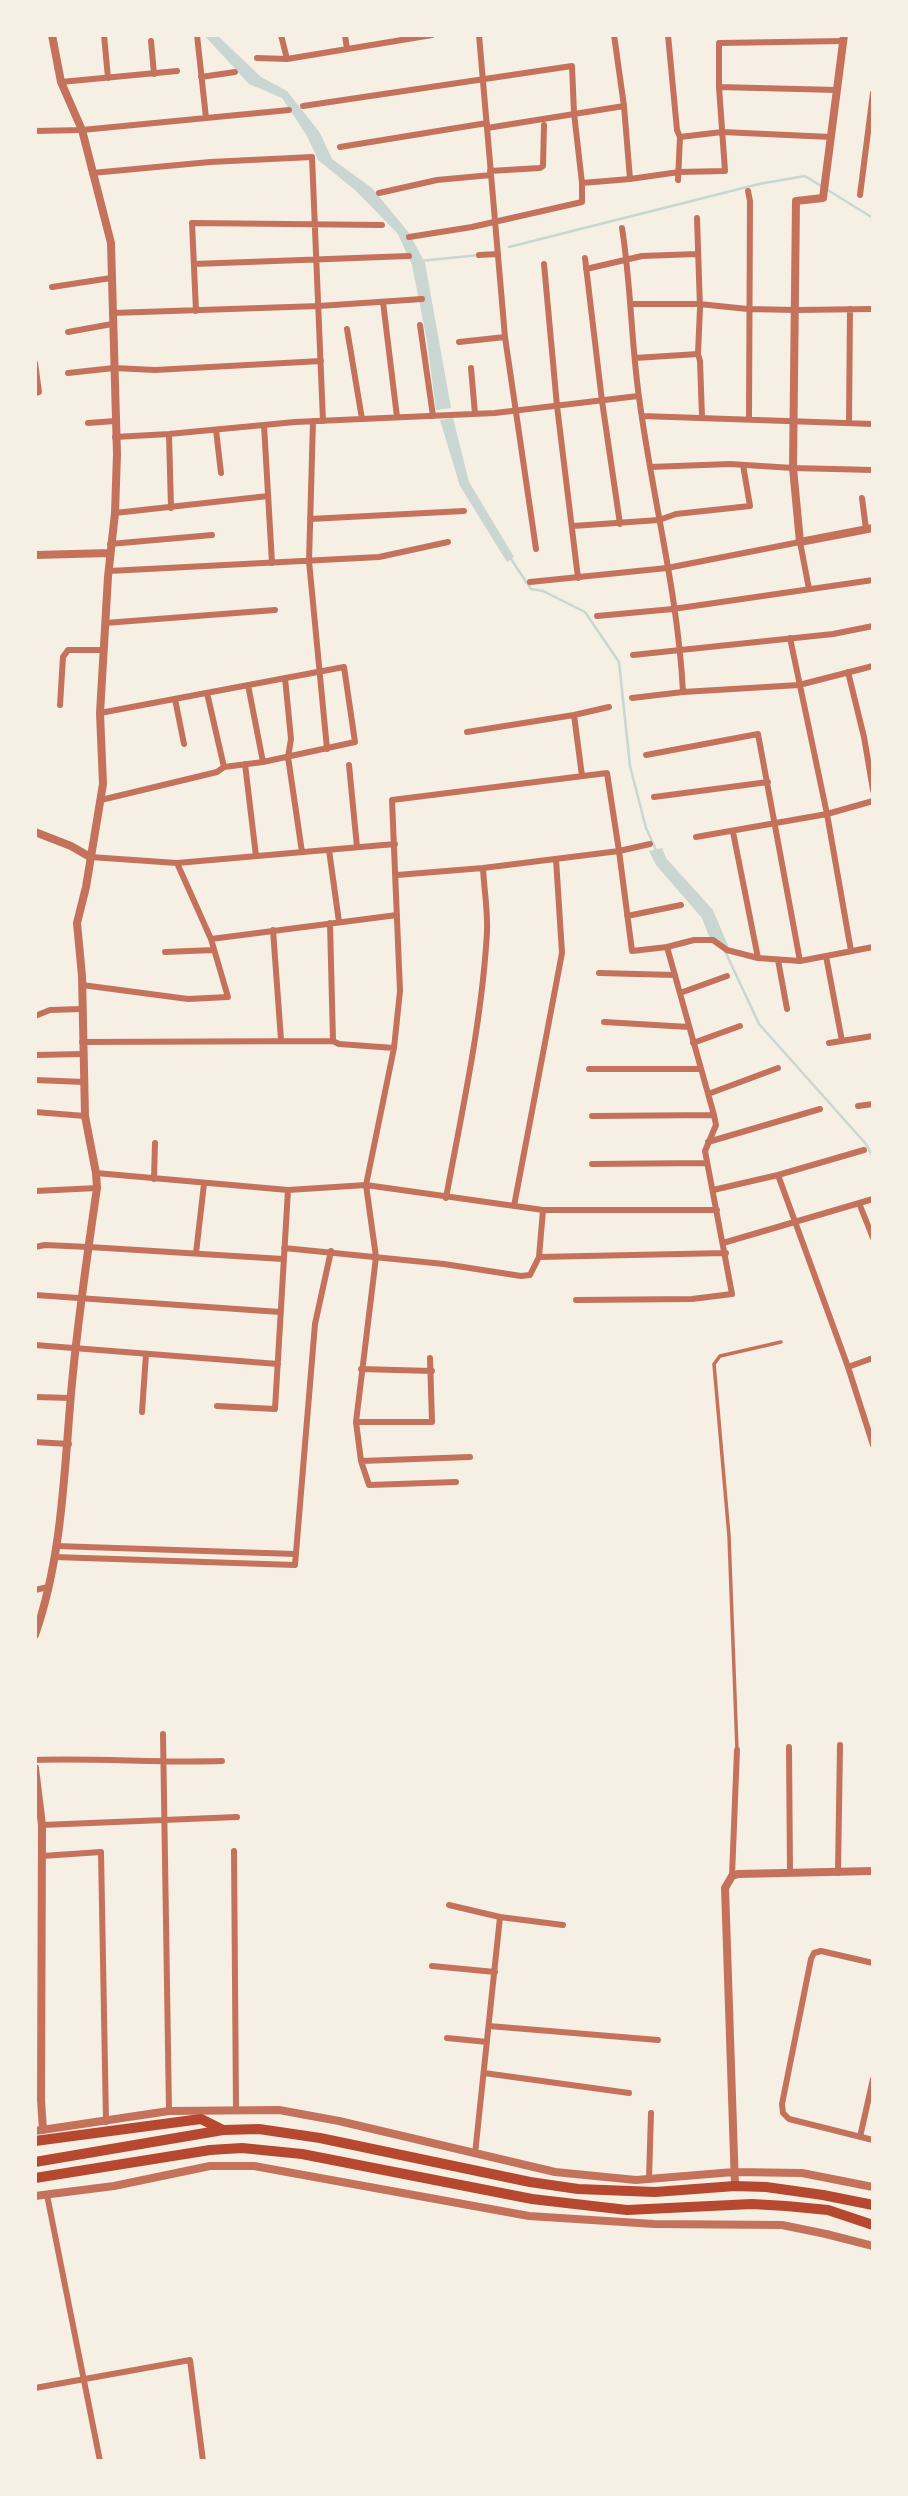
<!DOCTYPE html>
<html>
<head>
<meta charset="utf-8">
<style>
	body { margin:0 }
	#map { position:relative; width:908px; height:2496px; overflow:hidden; background:#f6efe4; font-family:"Libre Baskerville",serif }
	canvas { display:block }
	.frame { position:absolute; inset:0; border:37px solid #f6efe4; pointer-events:none }
</style>
</head>
<body>
<div id="map">
<canvas width="908" height="2496"></canvas>
<div class="frame"></div>
</div>
<script>
const context = document.querySelector('canvas').getContext('2d');
context.lineJoin = 'round';
function paint(path, color) {
  context.fillStyle = color;
  context.fill(path, 'evenodd');
}
function stroke(path, color, width, dash) {
  context.strokeStyle = color;
  context.lineWidth = width;
  context.lineCap = dash ? 'butt' : 'round';
  context.setLineDash(dash || []);
  context.stroke(path);
}
paint(new Path2D(`
	M204,35H217L261,77L287,91L320,133L332,159L372,188L409,233L425,263L451,408L436,410L427,341L412,265L398,234L355,190L318,160L307,136L282,98L249,84Z
	M453,418L469,482L514,557L507,562L460,486L440,420Z
	M662,848L666,858L713,910L729,948L710,939L702,918L656,865L649,851Z`), '#c9d6d2');
stroke(new Path2D(`
	M509,247L759,184L805,176L873,218
	M420,261L479,255
	M511,559L531,589L543,591L585,612L619,662L630,766L646,828L657,852
	M725,951L759,1024L866,1144L873,1157`), '#c9d6d2', 2.5);
stroke(new Path2D(`
	M737,1750L729,1536L714,1364L720,1356L781,1342`), '#c5725c', 3.5);
stroke(new Path2D(`
	M104,35L108,78
	M197,35L206,118
	M281,35L287,59
	M345,35L347,49
	M479,35L505,337L536,549
	M668,35L677,130L680,137L678,180
	M151,41L154,74
	M257,58L287,59L432,35
	M201,77L235,72
	M61,82L177,71
	M719,87V43L843,41
	M303,106L572,66L574,113L582,183V202L472,227L409,237
	M487,128L624,106
	M35,131L82,130L289,110
	M680,137L722,132L831,137
	M340,147L487,123
	M490,171L540,168L543,166L544,125
	M92,173L210,162L312,157L323,421
	M630,179L679,172L725,171L719,87L837,90
	M582,183L630,179L624,106L614,35
	M748,191L750,201L749,418
	M379,193L437,180L491,175
	M860,195L873,93
	M697,218L700,308L698,354L700,361L702,417
	M622,228C631,284 631,341 639,397C652,496 678,593 683,692
	M479,255L498,254
	M585,258L602,401L620,524
	M194,264L409,256
	M544,264L557,406L578,578
	M586,269L642,256L697,254
	M52,287L111,278
	M383,302L397,417
	M631,304H699L748,309L796,310L873,309
	M196,311L192,223L382,225
	M112,313L319,306L422,299
	M420,325L433,416
	M347,329L362,419
	M68,332L112,324
	M459,342L505,337
	M635,358L698,354
	M35,363L39,392L35,393
	M471,368L475,414
	M68,373L114,368L155,370L321,361
	M642,416L873,424
	M313,421L309,561L327,749
	M88,423L115,421
	M849,423L850,309
	M264,425L272,563
	M216,430L221,473
	M169,434L171,508
	M115,437L169,434L295,422L495,413L638,396
	M650,467L730,464L793,468L873,470
	M862,498L866,529
	M115,513L268,496
	M310,519L464,511
	M573,526L659,520L676,514L750,506L743,465
	M110,544L212,535
	M109,571L379,557L448,542
	M530,582L667,568L800,542L809,589
	M597,616L673,609L873,580
	M105,623L275,610
	M790,638L827,814L851,951
	M633,655L833,634L873,626
	M848,672L864,737L873,790
	M285,678L291,739L288,757L302,852
	M248,685L263,762
	M207,693L224,767
	M632,698L683,692L799,685L873,666
	M175,699L184,744
	M60,705L63,657L68,650H104
	M100,713L344,667L355,742L263,762L224,767L217,772L101,800
	M574,715L582,776
	M467,732L574,715L609,707
	M646,755L758,734L800,961
	M245,764L256,856
	M349,765L357,847
	M654,797L768,782
	M733,832L758,958
	M696,837L827,814L873,801
	M329,850L339,922
	M90,857L177,863L395,844
	M177,863L211,939L397,915
	M397,875L483,868L619,851L632,951L667,947L694,940H713L727,950L758,958L800,961L873,947
	M627,916L681,905
	M330,923L333,1041
	M273,930L281,1040
	M165,952L214,950
	M826,956L842,1041
	M778,960L787,1009
	M599,973L675,975
	M82,985L188,999L228,997L211,939
	M680,993L727,976
	M35,1016L50,1010L82,1009
	M604,1022L689,1027
	M82,1042L333,1041L339,1044L394,1048
	M693,1043L740,1026
	M829,1043L873,1036
	M35,1055L83,1054
	M589,1069H700
	M35,1080L84,1082
	M708,1094L778,1068
	M858,1106L873,1104
	M35,1112L85,1116
	M592,1116L714,1115
	M708,1142L820,1109
	M592,1164L707,1163
	M96,1173L288,1190L366,1185L543,1210H717
	M778,1175L848,1367L873,1445
	M154,1179L155,1143
	M713,1190L778,1175L864,1150
	M35,1191L97,1188
	M446,1198C462,1111 482,1021 487,932C488,911 484,889 483,868
	M859,1203L873,1238
	M514,1206L562,953L556,859
	M723,1243L873,1199
	M35,1247L45,1245L89,1247L283,1259
	M284,1248L444,1264L521,1276L530,1275L539,1257L543,1210
	M196,1253L204,1184
	M539,1257L726,1253
	M35,1295L280,1312
	M576,1300L692,1299L732,1294L705,1151L716,1125L714,1115L667,947
	M35,1345L278,1364
	M848,1367L873,1358
	M361,1369L432,1371
	M35,1397L71,1398
	M217,1406L275,1409L288,1190
	M142,1412L146,1354
	M356,1422H432L430,1358
	M35,1442L69,1444
	M361,1461L470,1457
	M456,1482L369,1485L361,1461L356,1422L376,1257L366,1185L394,1048L400,991L392,800L607,773L619,851L650,844
	M56,1546L295,1554
	M54,1557L295,1565L315,1324L331,1251
	M35,1590L48,1587
	M163,1734L169,2111
	M789,1747L790,1873
	M35,1760C98,1758 160,1763 222,1761
	M42,1825L237,1817
	M234,1851L236,2109
	M42,1856L101,1852L106,2122
	M838,1873L840,1745
	M732,1876L737,1750
	M449,1905L500,1917L563,1925
	M873,1963L821,1951L814,1953L811,1959L782,2104L783,2113L789,2119L873,2140
	M432,1966L495,1972
	M489,2026L658,2040
	M447,2038L487,2042
	M484,2073L629,2093
	M860,2137L873,2079
	M475,2154L500,1917
	M649,2179L651,2113
	M47,2195L100,2461
	M35,2388L190,2360L203,2461`), '#c5725c', 6);
stroke(new Path2D(`
	M844,35L823,198L796,201L793,468L800,542L873,528
	M35,555L110,553
	M35,832L71,846L90,857
	M35,1635C62,1558 64,1474 71,1394C77,1325 87,1256 97,1188L96,1173L85,1116L82,976L77,923L86,887L103,784L100,713L108,577L115,513L117,454L111,243L82,130L61,82L52,35
	M35,1768L42,1825L41,2100L43,2130
	M35,2131L169,2111L279,2110L339,2121L555,2172L636,2180L734,2172L802,2173L873,2187
	M735,2186L725,1888L732,1876L738,1874L873,1871
	M35,2196L114,2186L210,2166H254L529,2216L654,2224L782,2225L826,2234L873,2246`), '#c5725c', 8);
stroke(new Path2D(`
	M35,2141L201,2119L223,2130
	M35,2162L223,2130L259,2129L320,2138L530,2182L578,2189L655,2192L735,2186L766,2187L823,2195L873,2205
	M35,2178L210,2150L242,2148L302,2154L532,2199L627,2210L752,2204L786,2206L828,2210L873,2225`), '#b5482f', 10);
</script>
</body>
</html>
